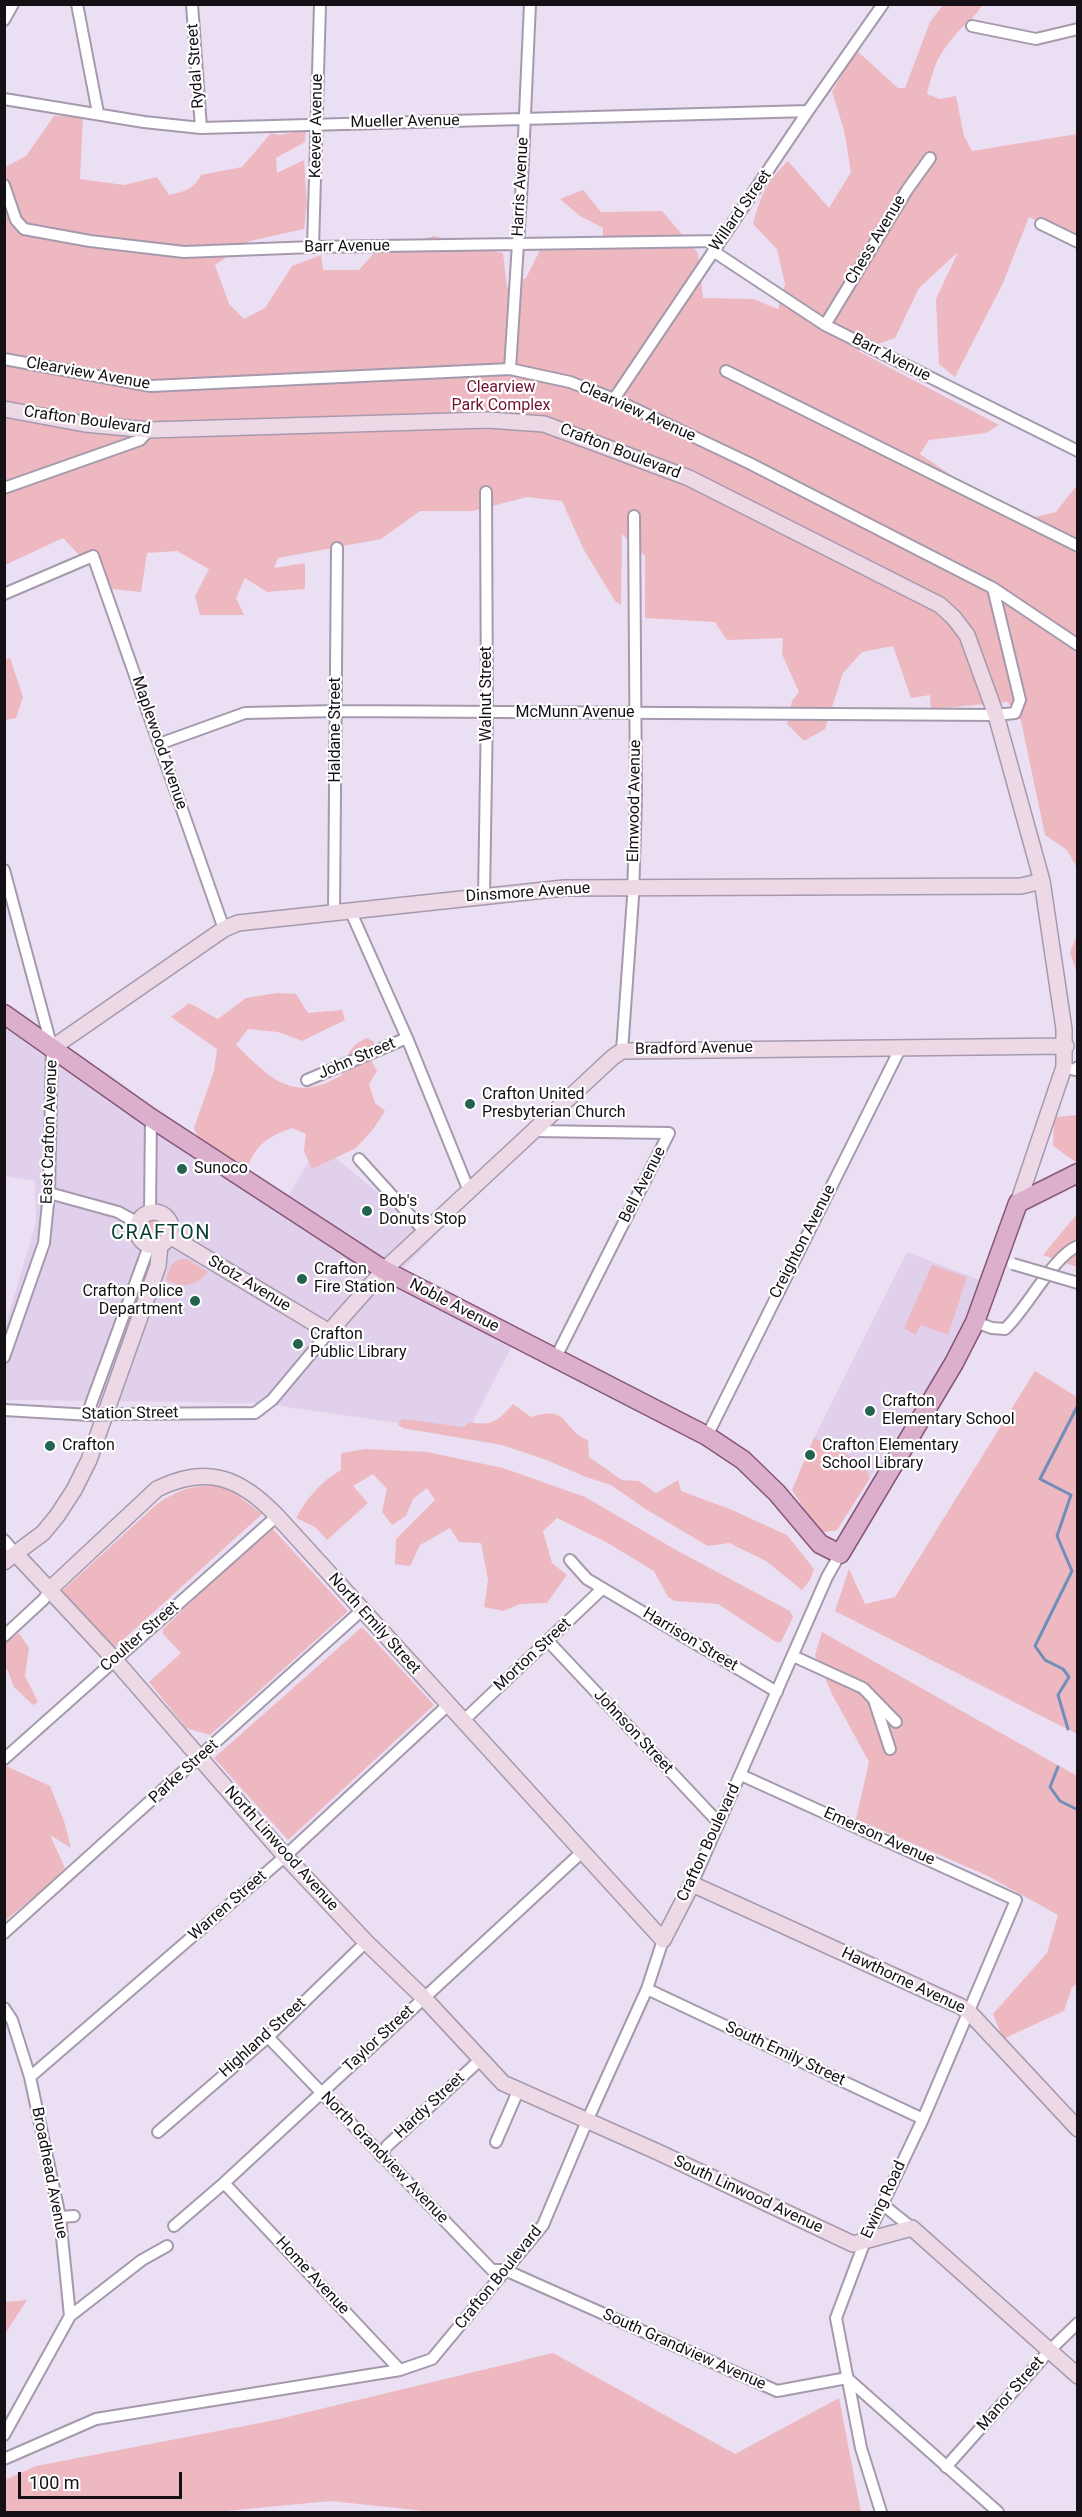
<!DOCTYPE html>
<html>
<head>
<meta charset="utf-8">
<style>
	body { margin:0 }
	#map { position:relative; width:1082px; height:2517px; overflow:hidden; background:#ebdff3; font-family:Roboto,sans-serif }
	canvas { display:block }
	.frame { position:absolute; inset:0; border:6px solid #141016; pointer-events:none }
	.scale { position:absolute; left:18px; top:2472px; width:164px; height:27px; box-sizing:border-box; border:3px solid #141016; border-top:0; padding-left:8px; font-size:18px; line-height:21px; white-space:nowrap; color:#141016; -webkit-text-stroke:4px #fff; paint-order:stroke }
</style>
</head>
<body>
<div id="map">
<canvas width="1082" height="2517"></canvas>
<div class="frame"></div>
<div class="scale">100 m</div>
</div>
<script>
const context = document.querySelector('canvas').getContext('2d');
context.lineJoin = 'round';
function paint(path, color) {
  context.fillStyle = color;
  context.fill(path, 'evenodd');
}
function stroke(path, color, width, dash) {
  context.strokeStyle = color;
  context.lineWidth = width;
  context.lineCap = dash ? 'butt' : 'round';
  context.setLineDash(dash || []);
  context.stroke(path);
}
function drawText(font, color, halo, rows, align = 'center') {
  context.font = font + ' Roboto,sans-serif';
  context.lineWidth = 4.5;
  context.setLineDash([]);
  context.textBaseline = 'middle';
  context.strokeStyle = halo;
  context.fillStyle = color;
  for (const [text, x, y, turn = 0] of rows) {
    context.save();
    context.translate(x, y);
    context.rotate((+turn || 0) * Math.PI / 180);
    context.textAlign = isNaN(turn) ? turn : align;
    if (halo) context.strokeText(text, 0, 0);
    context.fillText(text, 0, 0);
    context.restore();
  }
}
paint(new Path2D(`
	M4,1008L288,1196L319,1144L433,1238L390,1282L512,1346L467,1433L259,1403L5,1400V1327L36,1222L35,1181L5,1176Z
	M907,1252L980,1280L966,1320L953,1347L837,1530L825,1532L792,1490L814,1438Z`), '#e0d0eb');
paint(new Path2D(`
	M943,5H982C976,17 965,23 956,34C937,56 934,66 927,94L940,99L956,96L964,136L972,151L1077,134V242L1029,217L1003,283L955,377L939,364L936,299L958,252L919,288L895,338L858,351L999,425L986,433L929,440L920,454L1018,521L1056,512L1077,485V868L1067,850L1045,835L1021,721L1008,702L931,709L930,695L911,698L893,646L862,652L843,673L825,729L804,741L787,724L792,701L799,692L782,654L783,638L727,640L715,622L645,618V556L622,534L621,605L615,601L584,550L562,501L527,497L473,511H420L381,539L278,558L274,568L305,563V589L267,592L245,578L236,598L244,615H200L195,596L209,569L177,551L147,553L141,592L112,589L63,538L5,565L4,168L26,156L54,116H83L80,179L124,185L157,177L169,195C184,192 194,189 201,175L242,167L271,133L279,135L306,130L305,142L276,158L277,173L304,160L307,204L304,229L250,241L215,265L229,304L244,319L265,308L292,266L321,255L323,270H359L374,253L434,236L503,253L507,287L526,278L540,250L603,249V228L580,216L560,199L583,190L601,212L662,211L698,253L703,298L753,299L778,309L785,284L777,249L753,224C761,195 766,182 788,161L829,208L851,172L844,130L832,92L856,50L898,88H905L930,22Z
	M10,658L23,697L16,718L5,720V660Z
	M1077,935V974L1070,952Z
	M277,993L296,994L308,1013L342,1010L345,1020L302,1041L278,1032L248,1029L236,1045C271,1079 293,1104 342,1075C346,1058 349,1045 367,1038L374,1042L372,1062L377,1071L369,1084L375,1103L385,1111L374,1128L356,1148L312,1169L304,1151L306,1134L292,1128C270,1136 257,1143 248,1166C228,1160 201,1148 194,1128L214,1071L217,1049L171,1017L189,1003L218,1019L246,998Z
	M1077,1115V1163L1053,1146L1054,1117Z
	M1077,1214V1267L1043,1255Z
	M144 1228a10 10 0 1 1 20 0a10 10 0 1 1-20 0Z
	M181,1259H187L208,1272C197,1286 181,1289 166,1280C169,1270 170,1262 181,1259Z
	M932,1265L967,1277L948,1335L921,1325L915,1335L904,1328Z
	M1035,1371L1077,1397V1734L835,1611L849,1569L865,1604L895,1597Z
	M513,1404L531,1417C571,1404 561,1430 588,1440L589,1457L622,1480L639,1481L656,1493L678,1480L681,1491L732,1510L787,1535L814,1569L810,1580L802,1590L766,1561L729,1543L708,1546L647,1510L611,1485L586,1477L544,1459L502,1445L402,1428L398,1424L402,1419L464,1427L470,1422C491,1427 499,1420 513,1404Z
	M814,1438L862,1462L870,1478L837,1530L825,1532L817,1529L792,1490Z
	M365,1449L427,1452L503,1468L585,1497L678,1551L790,1611L793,1617L781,1642H776L718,1604L675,1601L668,1597L654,1571L606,1542L557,1518L543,1531L552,1563L567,1575L547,1603L520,1604L503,1611L484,1607L488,1580L481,1543L459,1542L450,1528L420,1545L410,1566L395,1564L396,1539L435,1500L427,1488L413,1499L406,1516L392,1525L382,1512L387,1489L373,1474L353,1486L368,1503L327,1540L315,1527L296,1518C308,1497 320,1482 341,1470V1453Z
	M224,1485L262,1514L114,1648L62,1591L157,1504C172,1494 187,1486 206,1486C213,1486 217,1487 224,1485Z
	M270,1526L348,1611L210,1735L186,1728L149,1682L181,1653L163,1634V1629Z
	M362,1627L434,1705L288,1840L214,1758Z
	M822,1632L1077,1776V1984L1072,1987L1064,2011L1003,2039L993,2014L1047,1953L1058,1915L986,1875L856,1819L869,1762L832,1694L815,1655Z
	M19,1633L29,1648L25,1676L38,1702L33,1705L14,1687L7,1669L5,1670V1643Z
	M6,1766L50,1786L64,1821L71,1848L50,1835L65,1868L48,1885L5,1921Z
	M27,2300L5,2334V2302Z
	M553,2353L735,2454L839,2398L861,2512H434L331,2501L215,2512H5V2480L36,2466L275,2420Z`), '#eeb8c0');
stroke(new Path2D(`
	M1068,1729L1058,1695L1069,1677L1063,1669L1045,1660L1035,1646L1072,1571L1057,1536L1071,1495L1040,1479L1078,1405
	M1058,1767L1050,1787L1060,1801L1078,1810`), '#6f8eb9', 3);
const street = new Path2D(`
	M77,4L98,113
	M192,4L201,128
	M4,20L13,4
	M972,26L1036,39L1078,29
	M4,99L144,122L201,128L808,111
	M4,185L16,220L24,229L90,241L184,252L313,247L720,241
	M1041,224L1078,242
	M313,247L320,4
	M713,251L825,325L1078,451
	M825,325L907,190L930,158
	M4,359L151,386L510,369L570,382L614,399L749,463L993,588L1078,645
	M510,369L522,181L530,4
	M726,371L1078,546
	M614,399L808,111L883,4
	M4,488L140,440L149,430
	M4,594L93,556L224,929
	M159,744L245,713L337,711L996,715L1015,713L1020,700L993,588
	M4,870L52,1048L49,1193L44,1243L4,1357
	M484,896L487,713L486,492
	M350,910L407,1038L469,1191
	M334,912L337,548
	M622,1051L633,897L636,797L634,516
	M1064,1067L1075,1070L1078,1067
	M307,1080L407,1038
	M534,1131L669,1133L556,1357
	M359,1159L425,1232
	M49,1193L118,1212L138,1223
	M150,1212L151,1118
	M975,1322L992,1328L1005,1329C1026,1310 1054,1255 1078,1246
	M4,1410L91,1415
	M120,1414L255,1413L272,1400L329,1332
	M87,1415L149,1246
	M707,1436L901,1047
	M4,1540L16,1554
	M570,1560L587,1579L777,1692
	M4,1636L44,1599L50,1589
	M548,1641L718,1822
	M793,1656L863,1688L896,1722
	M874,1700L890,1749
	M463,1721L602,1589
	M4,1759L277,1516
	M741,1775L1016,1900L923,2119L865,2241L836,2318L861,2448L881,2512
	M692,1884L827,1577L840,1554
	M4,1933L362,1610
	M647,1989L923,2119
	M4,2008L12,2020L30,2077L60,2217L70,2316L4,2435
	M268,2037L492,2270H505L777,2391L847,2378
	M30,2077L282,1859L448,1705
	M158,2132L268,2037L366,1942
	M496,2142L519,2089
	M381,2156L387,2146L481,2059
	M224,2183L400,2370
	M882,2204L912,2228
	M60,2217L74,2216
	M174,2226L224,2183L582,1852
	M70,2316L142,2260L167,2246
	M847,2378L998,2512
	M4,2459L96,2419L400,2370L432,2359L543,2225L587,2121L647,1989L663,1940
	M946,2467L1050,2350L1078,2323`);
const secondary = new Path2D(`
	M4,409L85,424L149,430L488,420L544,424L689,478L940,605L954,618L967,635L996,715L1042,881L1064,1029V1067L1018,1203
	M52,1048L224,929L238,923L564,888L1021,886L1042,881
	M137 1229a17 17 0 1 1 34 0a17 17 0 1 1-34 0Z
	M170,1236L329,1332L384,1270L613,1057L622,1051L1066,1046
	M16,1554L114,1659L285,1856L366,1942L424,1998L503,2083L660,2153L853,2244L912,2228L1078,2376
	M4,1562L43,1533L57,1516L74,1490L89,1460L158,1266L160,1245
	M50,1589L157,1489C207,1464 241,1478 277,1516L663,1940L692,1884L960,2006L969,2012L1078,2129`);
const primary = new Path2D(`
	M4,1014L151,1118L384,1270L707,1436L743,1460L777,1493L820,1544L840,1554L954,1363L975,1322L1018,1203L1078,1173`);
stroke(street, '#a59aad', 14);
stroke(secondary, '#a59aad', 18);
stroke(primary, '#865678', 21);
stroke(street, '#fff', 10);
stroke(secondary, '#edd8e6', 15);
stroke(primary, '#dcb0cd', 18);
const streetBridge = new Path2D(`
	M1013,1264L1078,1283
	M91,1415L120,1414`);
stroke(streetBridge, '#a59aad', 14, []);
stroke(streetBridge, '#fff', 10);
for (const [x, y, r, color] of [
	[470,1104,6,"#236350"],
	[182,1169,6,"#236350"],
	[367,1211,6,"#236350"],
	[302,1279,6,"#236350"],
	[195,1301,6,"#236350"],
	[298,1344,6,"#236350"],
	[870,1411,6,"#236350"],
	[50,1446,6,"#236350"],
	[810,1455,6,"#236350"]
]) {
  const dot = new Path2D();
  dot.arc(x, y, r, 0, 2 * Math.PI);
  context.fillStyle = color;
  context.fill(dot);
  stroke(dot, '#fff', 2);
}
drawText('16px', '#141016', '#fff', [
	["Rydal Street",196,66,-94],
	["Mueller Avenue",405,122,-1],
	["Keever Avenue",317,126,-89],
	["Harris Avenue",521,187,-87],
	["Willard Street",741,211,-55],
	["Chess Avenue",876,240,-59],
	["Barr Avenue",347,247,-1],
	["Barr Avenue",891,358,27],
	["Clearview Avenue",88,374,10],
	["Clearview Avenue",637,412,24],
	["Crafton Boulevard",87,421,8],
	["Crafton Boulevard",620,452,21],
	["Walnut Street",487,694,-90],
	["McMunn Avenue",575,713],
	["Haldane Street",336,730,-90],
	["Maplewood Avenue",159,743,71],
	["Elmwood Avenue",635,801,-89],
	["Dinsmore Avenue",528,893,-4],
	["Bradford Avenue",694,1049,-1],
	["John Street",357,1059,-23],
	["East Crafton Avenue",50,1132,-88],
	["Bell Avenue",643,1185,-63],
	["Creighton Avenue",803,1242,-63],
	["Stotz Avenue",249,1284,31],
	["Noble Avenue",454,1306,27],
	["Station Street",130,1414,-1],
	["North Emily Street",374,1624,48],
	["Coulter Street",140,1637,-41],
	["Harrison Street",690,1640,31],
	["Morton Street",533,1655,-43],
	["Johnson Street",633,1732,47],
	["Parke Street",184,1772,-42],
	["Emerson Avenue",879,1837,24],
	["Crafton Boulevard",709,1843,-65],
	["North Linwood Avenue",281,1849,48],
	["Warren Street",228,1906,-41],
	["Hawthorne Avenue",903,1981,25],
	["Highland Street",263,2038,-42],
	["Taylor Street",379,2039,-43],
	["South Emily Street",785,2054,25],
	["Hardy Street",430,2106,-43],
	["North Grandview Avenue",384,2158,46],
	["Broadhead Avenue",49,2173,79],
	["South Linwood Avenue",748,2195,25],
	["Ewing Road",884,2200,-65],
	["Home Avenue",312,2276,47],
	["Crafton Boulevard",499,2278,-51],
	["South Grandview Avenue",684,2350,24],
	["Manor Street",1011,2394,-49]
]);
drawText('16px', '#711330', '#fff', [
	["Clearview",501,388],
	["Park Complex",501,406]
]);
drawText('16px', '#141016', '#fff', [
	["Crafton United",482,1095],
	["Presbyterian Church",482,1113],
	["Sunoco",194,1169],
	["Bob's",379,1202],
	["Donuts Stop",379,1220],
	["Crafton",314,1270],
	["Fire Station",314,1288],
	["Crafton Police",183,1292,"right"],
	["Department",183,1310,"right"],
	["Crafton",310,1335],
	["Public Library",310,1353],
	["Crafton",882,1402],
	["Elementary School",882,1420],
	["Crafton",62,1446],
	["Crafton Elementary",822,1446],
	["School Library",822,1464]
], 'left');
context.letterSpacing = '1.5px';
drawText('20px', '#073e30', '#fff', [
	["CRAFTON",161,1234]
]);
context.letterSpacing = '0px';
</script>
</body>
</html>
